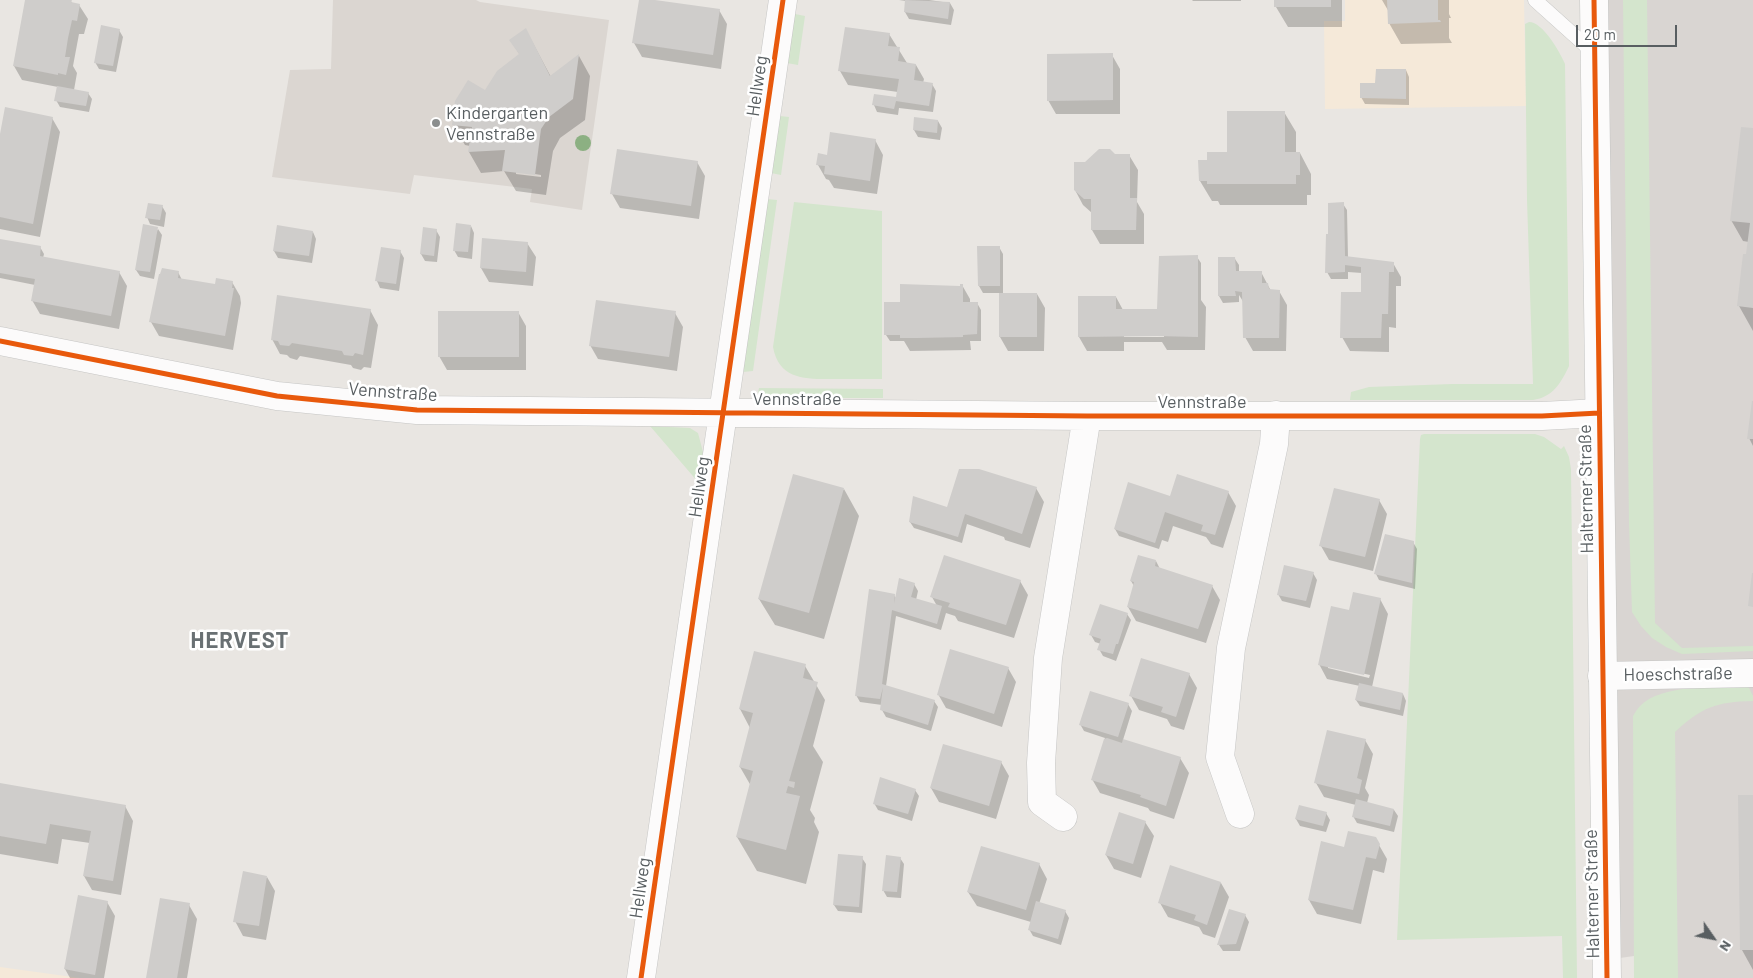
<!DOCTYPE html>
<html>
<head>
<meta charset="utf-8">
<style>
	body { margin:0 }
	#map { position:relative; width:1753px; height:978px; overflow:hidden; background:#e9e6e2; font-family:Barlow,sans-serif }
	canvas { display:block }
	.north { position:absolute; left:1688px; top:913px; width:50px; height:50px; -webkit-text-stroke:4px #fff; paint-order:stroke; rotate:123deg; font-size:14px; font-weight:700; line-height:20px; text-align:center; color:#585e61 }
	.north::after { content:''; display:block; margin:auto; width:18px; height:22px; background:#585e61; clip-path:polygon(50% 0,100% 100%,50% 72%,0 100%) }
	.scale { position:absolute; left:1576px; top:25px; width:101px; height:22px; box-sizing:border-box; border:2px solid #585e61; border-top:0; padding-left:6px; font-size:15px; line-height:18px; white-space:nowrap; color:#585e61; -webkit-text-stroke:4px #fff; paint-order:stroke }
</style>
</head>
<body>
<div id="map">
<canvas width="1753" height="978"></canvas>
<div class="north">N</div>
<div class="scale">20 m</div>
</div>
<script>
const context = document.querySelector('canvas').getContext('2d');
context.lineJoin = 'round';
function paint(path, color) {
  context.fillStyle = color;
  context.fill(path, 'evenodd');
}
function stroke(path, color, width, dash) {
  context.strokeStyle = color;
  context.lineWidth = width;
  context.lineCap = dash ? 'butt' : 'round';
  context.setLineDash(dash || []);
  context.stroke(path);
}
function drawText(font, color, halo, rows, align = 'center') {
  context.font = font + ' Barlow,sans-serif';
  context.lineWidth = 5;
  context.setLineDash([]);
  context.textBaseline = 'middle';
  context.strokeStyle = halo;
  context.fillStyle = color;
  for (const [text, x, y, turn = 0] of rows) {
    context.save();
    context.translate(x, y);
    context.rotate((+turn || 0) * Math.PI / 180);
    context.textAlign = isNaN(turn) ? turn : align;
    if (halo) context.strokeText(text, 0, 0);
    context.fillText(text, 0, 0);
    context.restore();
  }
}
paint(new Path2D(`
	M1345,0H1524L1526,106L1325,109L1324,21H1345Z
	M0,967L80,978H0Z`), '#f5e9d9');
paint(new Path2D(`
	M1594,0H1753V978H1653L1641,955L1606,960Z`), '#d9d5d2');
paint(new Path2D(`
	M333,0H476L480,2L609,20L582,210L530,202L532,189L414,175L410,194L272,177L290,70L331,69Z`), '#dbd6d1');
paint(new Path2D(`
	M1623,0H1647L1655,623L1682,648L1753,646V651L1682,654L1666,647L1652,638L1641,626L1632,612L1629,523Z
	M795,14L805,16L798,65L787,63Z
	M1529,22C1543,22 1560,52 1565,64L1569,366C1561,383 1553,397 1533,400H1350L1351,392L1369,387L1452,384H1533L1527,200L1525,24Z
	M780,116L789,117L781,175L771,173Z
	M767,199L777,200L753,371L743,372Z
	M794,202L882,211V379C866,379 851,379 835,379C808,379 779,381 773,347Z
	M759,388L883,389V398H766L758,393Z
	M650,426L690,428L698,433L703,452L698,482Z
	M1424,434H1535L1544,437L1561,449L1564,446L1569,457L1571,469L1577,978H1563L1562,936L1397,940L1420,439L1421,435Z
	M1748,686L1753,696V701C1716,702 1702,707 1675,732L1678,978H1634L1633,716C1635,713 1637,709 1640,706C1661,684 1719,687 1748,686Z`), '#d4e5cd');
paint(new Path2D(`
	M27,0L71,1L72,3L79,5L88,19L84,34H79L73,66L77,73L74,90L88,93L92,99L89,112L60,107L56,100L58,87L22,80L14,66Z
	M640,0L719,10L727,24L721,69L642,57L634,43Z
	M899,0H929L950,3L954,10L951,25L909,19L905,12L906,1Z
	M1192,0H1241V1H1193Z
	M1276,0H1342V27H1288L1276,7Z
	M1382,0H1449V14L1451,18H1449V38L1452,43L1401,44L1389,23V12Z
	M119,30L123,37L116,72L99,69L95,62Z
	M526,30L551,77L579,56L590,76L585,120L560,138L553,151L546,195L516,191L504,171L481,173L469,152L470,146L465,145L453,124L520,55L511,41ZM516,171L541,175V177L516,174Z
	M889,34L907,63L916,65L924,79L923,83L932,84L936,91L933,112L899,108L898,115L877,112L874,105L898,99V92L848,85L840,71Z
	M1112,55L1120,69V114H1056L1048,100Z
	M1406,70L1409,77V105L1365,104L1361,97L1376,85Z
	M1284,112L1296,132V153H1300L1311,174V195H1307V205H1220L1218,201H1212L1200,181L1208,162L1229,153Z
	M52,118L60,132L40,237L0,229V137Z
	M915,118L938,121L942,128L940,140L918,137L914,130Z
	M1753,130V331L1739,306L1749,255V242L1743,241L1731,220Z
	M875,140L883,155L877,194L834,188L829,180L826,179L818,165L828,156Z
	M1115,155H1129L1138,170L1137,202L1144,214V244H1100L1092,230V213L1083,205L1075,190L1086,164Z
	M697,162L705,176L699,219L620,208L612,194Z
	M1343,204L1347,210L1348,258L1393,263L1401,277V286H1396V328L1389,327V352L1350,351L1342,337L1363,293L1362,273L1348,272V279H1331L1327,272L1330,235Z
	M162,206L166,213L164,227L150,224L147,217Z
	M471,226L474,233L472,259L458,257L454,250Z
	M158,229L162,235L154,279L140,276L136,270Z
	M436,230L440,237L437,262L425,261L421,254Z
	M313,232L316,239L312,263L278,258L274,251Z
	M0,240L40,247L44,254L43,258L119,272L127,286L119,329L40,314L32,300L35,285L0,278Z
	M527,243L536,257L533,286L489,282L481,268Z
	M999,247L1003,254V294H1037L1045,308L1044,351H1008L1000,337V293H983L979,286Z
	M400,251L404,258L399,291L380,288L377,281Z
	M1197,257L1201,263V300L1206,307L1205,350H1167L1162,342H1124V351H1087L1079,337L1080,298L1116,297L1123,310L1159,314ZM1164,334V337H1124V335Z
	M1235,259L1239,265V272H1261L1271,291H1279L1287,305L1286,351H1253L1245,337L1244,303L1239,295V302L1223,303L1219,296Z
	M178,272L182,280L216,286L232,282L240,296L241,303L233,350L159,336L151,322Z
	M962,285L970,299V303H977L981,310V341H970L971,350L910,351L904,341H890L886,335L899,303L961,288Z
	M370,310L378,325L371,368L364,367L361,370L353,368L351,365L300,356L297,360L290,358L287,355L280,354L272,339Z
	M518,312L526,326V370H447L439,356Z
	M675,313L683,327L677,371L598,359L590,345Z
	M1753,401V446L1749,438Z
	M1036,488L1044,502L1030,548L1005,540L1004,537L967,524L962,543L914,528L910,522L948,508Z
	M844,489L859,516L824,639L775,625L759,599Z
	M1228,492L1236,506L1223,548L1211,544L1206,537L1173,526L1168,542L1162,540L1159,549L1119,536L1115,529L1171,497Z
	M1379,500L1387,514L1373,571L1329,560L1321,546Z
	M1413,542L1417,549L1415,589L1379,580L1376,574Z
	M1156,561L1160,569L1212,586L1220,600L1206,643L1136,621L1128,607L1134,586L1131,581Z
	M1313,573L1317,580L1310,608L1282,601L1278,594Z
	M1020,581L1028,595L1014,638L958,621L955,616L946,613L941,630L896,616L886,686L934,701L938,707L931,731L886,717L882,710V705L860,702L856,695L894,595L896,598L914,584L918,591L916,600L937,606L932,597Z
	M1380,599L1388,614L1372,687L1403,694L1406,701L1403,716L1360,706L1356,700L1360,686L1327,679L1319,664L1350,611ZM1328,666L1370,675L1369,678L1328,668Z
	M1127,614L1131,620L1116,661L1103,656L1099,649L1101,644L1095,642L1091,635Z
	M755,652L805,666L825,700L813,746L823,762L810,810L815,818L814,822L819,832L806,884L757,871L737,837L751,786L740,767L750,728L740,709Z
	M1008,668L1016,682L1002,727L946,708L938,694Z
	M1189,674L1197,688L1184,730L1171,726L1167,719L1139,710L1131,696Z
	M1128,704L1132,711L1123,740L1180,758L1189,773L1174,819L1150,811L1148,808L1100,793L1092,779L1105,738L1084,731L1080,724Z
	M1365,740L1373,754L1365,788L1369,795L1367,803L1394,810L1398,816L1394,832L1357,823L1353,816L1356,805L1324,797L1316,783Z
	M1001,762L1009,776L996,819L939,802L931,788Z
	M0,785L125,806L133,821L121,895L92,890L84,876L90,843L62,839L58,864L0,854Z
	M915,790L919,796L912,821L878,810L874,803Z
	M1740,796H1753V970L1742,950Z
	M1326,813L1330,820L1326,832L1300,826L1296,819Z
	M1145,822L1154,836L1141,878L1114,869L1106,855Z
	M1375,838L1387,859L1384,873L1373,870L1361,924L1317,914L1309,900L1345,848Z
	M862,858L866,864L862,913L838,911L834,905Z
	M900,858L904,864L901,898L887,897L883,890Z
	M1039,864L1047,879L1039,904L1065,911L1069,918L1061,945L1033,936L1029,929L1031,922L977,906L968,892Z
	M267,877L275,891L266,940L243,936L235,921Z
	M1221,883L1229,897L1215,938L1203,934L1199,927L1168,917L1160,903Z
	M79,897L107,902L115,916L104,978H70L65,969Z
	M189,905L197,919L187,978H147Z
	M1245,915L1249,922L1240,951H1223L1219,945Z`), '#0003');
paint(new Path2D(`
	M25,0H72L71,2L80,4L77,21L72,20L68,38L65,57H70L66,75L58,73V75L13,66Z
	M639,0H655L720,9L713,55L632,43Z
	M905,0L950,2L948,19L904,12Z
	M1274,0H1331V7H1274Z
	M1387,0H1438V20H1440L1441,22L1388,24Z
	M101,25L120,29L113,66L94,63Z
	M845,27L890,33L888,46L900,47L898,61L916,64L914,80L933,83L929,106L896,101L894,109L872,105L874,94L896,97L899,79L838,71Z
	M526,28L550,76L579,54L573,99L549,117L541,129L535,175L502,171L505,150L468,152L472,127L452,125L455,101L468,80L485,90L497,71L519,54L509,40Z
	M1113,53V100L1047,101V54Z
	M1376,69H1406V99L1360,98V83H1375Z
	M57,86L89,92L86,106L54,101Z
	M5,107L53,117L33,224L0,217V134Z
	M1227,111H1285V152H1300V175H1296V184H1207V181H1199L1198,160H1207V152H1227Z
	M914,117L938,120L937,133L913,130Z
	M1741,127L1753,128V308L1737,306L1743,254H1746L1750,223L1730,221Z
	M830,132L876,139L870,181L824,174L825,166L816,165L818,153L827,155Z
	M617,149L698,161L691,206L610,194Z
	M1099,149H1110L1115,154H1130V198H1137L1136,230H1091V199H1084L1074,190V162H1085Z
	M1344,202L1345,256L1394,262V272H1389L1388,314H1382L1381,338H1340L1341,292H1361V267L1345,265V272L1325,273L1326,234H1328V203Z
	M148,203L163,205L160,220L145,218Z
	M456,223L471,225L468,252L453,251Z
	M143,224L158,227L150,272L135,270Z
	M277,225L313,231L309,256L273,251Z
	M423,227L437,229L434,256L420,254Z
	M482,238L528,242L526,272L480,268Z
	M0,239L41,246L40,256L120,271L111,316L31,301L35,279L0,273Z
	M977,246H1000V286H978Z
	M381,247L401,250L396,284L375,281Z
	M1198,255V337L1157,336L1078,337V296H1116V309H1157L1159,256Z
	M1218,257H1235L1236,271H1262V283H1268L1269,289L1280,290L1279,338H1243L1242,292L1235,291L1236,296H1218Z
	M162,268L179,271L178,278L197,281L215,284L216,278L233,281L232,288H234L225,336L149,322L159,274H160Z
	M900,284L960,286V284H963V302H978L977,334L963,335V337L916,338H900V335H884V302H900Z
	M999,293H1037V337H999Z
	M277,295L371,309L363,355L355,353L353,356L344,355L342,351L292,343L289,346L280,345L278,341L271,340Z
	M596,300L676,311L669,357L589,346Z
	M438,311H519V357H438Z
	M1752,401H1753V439H1747Z
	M959,469H979L1037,487L1022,534L965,514L958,537L909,522L913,496L947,507Z
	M793,474L844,488L809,613L758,599Z
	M1177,474L1229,491L1215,535L1201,531L1203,525L1165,512L1155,543L1114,529L1128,482L1170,496Z
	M1334,488L1380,499L1365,557L1319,546Z
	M1385,534L1414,541L1412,583L1374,574Z
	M944,555L1021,580L1006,625L948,607L950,603L930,597Z
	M1138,555L1156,560L1155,566L1213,585L1198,629L1127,607L1134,582L1130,581Z
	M1284,565L1314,572L1306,601L1277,595Z
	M1752,573H1753V607L1748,606Z
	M899,578L915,583L911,597L942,606L937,624L892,610L882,684L935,700L928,725L880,710L883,687L880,699L855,696L869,589L895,594L894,604Z
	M1353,592L1381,598L1364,675L1318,665L1331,606L1349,610Z
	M1100,604L1128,613L1118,644H1116L1113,654L1097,650L1101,639L1089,635Z
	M950,649L1009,667L994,714L937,695Z
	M754,651L806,664L803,678L818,682L789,781L795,782L794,788L788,786L786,793L800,796L786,850L736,837L753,771L739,767L753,713L739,709Z
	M1141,658L1190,673L1176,717L1161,712L1163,707L1129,696Z
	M1359,683L1403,693L1400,710L1355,700Z
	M1090,691L1129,703L1118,737L1079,725Z
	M1327,730L1366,739L1357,778L1362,780L1359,794L1314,783Z
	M1107,738L1122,743L1123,739L1181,757L1166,806L1140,797L1141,795L1091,780L1104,739Z
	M943,744L1002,761L989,806L930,788Z
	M880,777L916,789L908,814L873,804Z
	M0,783L126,805L113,881L83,876L91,831L50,824L46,844L0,836Z
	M1738,795H1753V950H1740Z
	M1356,799L1394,809L1390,826L1352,817Z
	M1299,805L1327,812L1323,826L1295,819Z
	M1119,812L1146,821L1133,864L1105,855Z
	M1348,831L1376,837L1380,844L1376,859L1366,857L1353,910L1308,900L1321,841L1344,847Z
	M981,846L1040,863L1026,910L967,892Z
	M838,854L863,856L859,907L833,905Z
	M886,855L901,857L897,892L882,891Z
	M1170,865L1221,882L1207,925L1194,920L1196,915L1158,903Z
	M243,871L267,876L259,926L233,922Z
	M78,895L108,901L95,975L64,969Z
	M160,898L190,903L177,978H146Z
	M1036,901L1066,910L1058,939L1028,930Z
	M1229,909L1246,914L1236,944L1217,945Z`), '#cfcdcb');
const lane = new Path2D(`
	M1535,0L1594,53`);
const street = new Path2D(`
	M0,341L277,396L417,410L1087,416H1542L1599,413
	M1602,676L1753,673
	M1240,814L1220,757L1231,648L1274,444L1276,415
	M1063,817L1042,802L1041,763L1048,658L1087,416
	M641,978L783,0`);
const secondary = new Path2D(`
	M1594,0L1607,978`);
stroke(lane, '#c5c5c4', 15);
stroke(street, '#c5c5c4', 29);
stroke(secondary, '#c4c5c4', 29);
stroke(lane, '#fcfbfb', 14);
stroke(street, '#fcfbfb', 28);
stroke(secondary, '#fcfbfb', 28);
stroke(new Path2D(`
	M1594,0L1607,978
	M0,341L277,396L417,410L1087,416H1542L1599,413
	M641,978L783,0`), '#e8590c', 5);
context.fillStyle = '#8cb082';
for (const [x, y] of [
	[583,143]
]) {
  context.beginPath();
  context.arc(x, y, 8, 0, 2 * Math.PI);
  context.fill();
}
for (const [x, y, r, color] of [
	[436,123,5,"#8b8e8e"]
]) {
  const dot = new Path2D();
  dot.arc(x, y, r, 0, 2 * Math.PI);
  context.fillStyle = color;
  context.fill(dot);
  stroke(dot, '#fff', 2);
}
drawText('18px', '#585e61', '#fff', [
	["Hellweg",757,86,-82],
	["Vennstraße",393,392,4],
	["Vennstraße",797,399],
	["Vennstraße",1202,402],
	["Hellweg",699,487,-82],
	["Halterner Straße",1586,489,-91],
	["Hoeschstraße",1678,674,-1],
	["Hellweg",640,888,-82],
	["Halterner Straße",1592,894,-91]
]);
drawText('18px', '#585e61', '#fff', [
	["Kindergarten",446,113],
	["Vennstraße",446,134]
], 'left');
context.letterSpacing = '1px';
drawText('bold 22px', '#697073', '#fff', [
	["HERVEST",240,641]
]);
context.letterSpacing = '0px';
</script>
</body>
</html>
